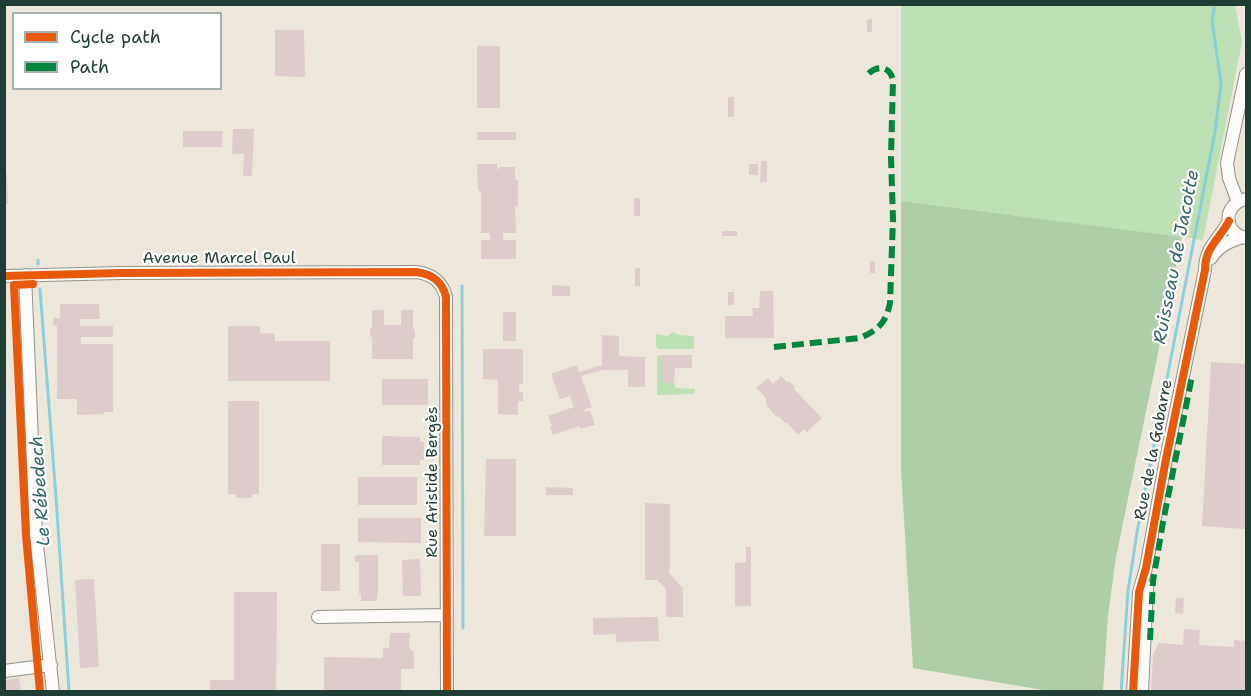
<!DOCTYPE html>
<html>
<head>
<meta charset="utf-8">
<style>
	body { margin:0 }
	#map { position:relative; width:1251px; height:696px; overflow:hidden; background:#ede6da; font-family:"Shantell Sans",sans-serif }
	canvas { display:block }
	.frame { position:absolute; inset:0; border:6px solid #1f3d34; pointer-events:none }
	.legend { position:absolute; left:12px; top:12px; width:210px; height:78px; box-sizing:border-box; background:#fff; border:2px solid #a5b1ae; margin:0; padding:8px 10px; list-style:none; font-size:18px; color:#1f3d34 }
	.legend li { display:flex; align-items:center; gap:12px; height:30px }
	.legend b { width:30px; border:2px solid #a5b1ae }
</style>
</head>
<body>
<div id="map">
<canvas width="1251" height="696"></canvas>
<div class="frame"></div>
<ul class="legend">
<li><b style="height:8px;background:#e8590c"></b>Cycle path</li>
<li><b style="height:8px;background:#00873e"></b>Path</li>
</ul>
</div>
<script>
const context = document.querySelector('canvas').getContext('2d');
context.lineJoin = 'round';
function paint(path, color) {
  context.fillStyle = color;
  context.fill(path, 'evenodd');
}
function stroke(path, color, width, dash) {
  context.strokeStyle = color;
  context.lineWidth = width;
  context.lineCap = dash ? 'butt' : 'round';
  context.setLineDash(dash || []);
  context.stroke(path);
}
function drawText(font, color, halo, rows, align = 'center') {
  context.font = font + ' "Shantell Sans",sans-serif';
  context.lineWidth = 4.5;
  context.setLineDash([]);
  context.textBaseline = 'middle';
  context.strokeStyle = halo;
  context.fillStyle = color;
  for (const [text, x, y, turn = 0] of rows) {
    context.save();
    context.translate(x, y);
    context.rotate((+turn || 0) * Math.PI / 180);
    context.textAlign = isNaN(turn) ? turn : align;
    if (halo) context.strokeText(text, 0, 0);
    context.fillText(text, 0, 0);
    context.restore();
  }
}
paint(new Path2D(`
	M901,5H1235L1242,42L1203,240L901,201Z
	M673,332L679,335L694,336V349H658L656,346V334L667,336Z
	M662,355V383H674L676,388L695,389L694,394L657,395V356Z`), '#bde0b4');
paint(new Path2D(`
	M901,201L1182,237L1116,557L1108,615L1103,691H1049L913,668L901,469Z`), '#adcea7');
stroke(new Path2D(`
	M38,260V264
	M462,286L463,628
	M40,289L56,497L69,692
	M1121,692L1128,591L1137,532L1215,132L1221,84L1212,20L1215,4`), '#8ad0db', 3);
paint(new Path2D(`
	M872,19V32H867V20Z
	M275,30H304L305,77L275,76Z
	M477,46H500V108H477Z
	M728,97H734V117H728Z
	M233,129H254L252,176H243L244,154H232Z
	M183,131H223L222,147H183Z
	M477,132H516V140H477Z
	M761,161H767V182H760Z
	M477,164H497V169H499V167H515V180H518V206H515L516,233H503V240H516V259H481V240H490V233H481V191H478Z
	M749,164H758V175H749Z
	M4,174H7L8,204H4Z
	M634,198H640V216H634Z
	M722,231H737V236H722Z
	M870,261H875V273H870Z
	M635,268H640V286H635Z
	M552,285L570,286V296H552Z
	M760,291H773L774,338H725V316H753L752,308H759Z
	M728,292H734V305H728Z
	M60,304H99L100,319H80V326H113V337H81V344H113V412H104V414L77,415V399H57V326L53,325V318H60Z
	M372,310H384V325H401V310H413V329H415V338H413V359H372V337H370V329L372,328Z
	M503,312H516V341H503Z
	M228,326H260V333L275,334V341H330V381H228Z
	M602,335L619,336V356L645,357V387H628V370H602L581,376L592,407L585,409V412L590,410L595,425L580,429L579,426L553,435L550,427L552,426L548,416L574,407L570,396L560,399L551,374L577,365L579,372L602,365Z
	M483,349H523V384H519V391L523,392V401H518V415L498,414V380L483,379Z
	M662,355H692V368H675L674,383H662Z
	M1211,362L1246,364V529L1202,526Z
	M781,376L788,383L789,381L795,387L794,389L822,418L807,432L804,429L798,435L786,422L785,423L779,416L777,417L767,406L766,398L756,388L768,378L773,384Z
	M382,379H428V405H382Z
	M228,401H259V494H252V498H236V494H228Z
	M382,436L420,437V442H424V460H420V465H382Z
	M486,459H516V536H484Z
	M358,477H417V505H358Z
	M546,487L573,488V495H546Z
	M645,503L670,504V569H669V573L683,588V617H666V589L657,580H645Z
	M358,518H421V543L358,542Z
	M321,544H340V591H321Z
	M746,547H751V606H735V563L746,562Z
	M359,555H378V594H377V601H361V594H359V562H355V556Z
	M420,559L421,596H403L402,560Z
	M94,579L99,667L80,668L75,580Z
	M234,592H277L276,692H210V680H234Z
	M1176,598H1184L1183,614L1175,613Z
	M658,617L659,641L616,642V634L593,635V618Z
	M1184,629L1200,630L1199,645L1234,647V640L1246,641V692H1151L1153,654L1159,643L1183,645Z
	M390,633H410L409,646H408L414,653V669H401V692H324V657L383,658V648H389Z
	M19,678L21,692H4V680Z`), '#decccc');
const minor = new Path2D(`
	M1246,199C1223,204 1222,233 1246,238
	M1238,202L1229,178L1227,163L1246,74
	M1211,258C1219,246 1229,241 1243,237
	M25,275L36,535L53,692
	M4,276L121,273L416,272C432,274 442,281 446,297L447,692
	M318,617L447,615
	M4,671L51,665
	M1133,692L1139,592L1146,568L1166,459L1205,270C1205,247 1219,240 1229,221
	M1142,692L1147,587`);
stroke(minor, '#91938b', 14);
stroke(minor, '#fcfbf9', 12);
stroke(new Path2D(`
	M774,347L860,338C878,330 886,323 890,303L893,219L891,157L893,81C891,67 878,64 868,74
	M1150,640L1153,581L1163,522L1192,376`), '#00873e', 6, [12, 6]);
stroke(new Path2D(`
	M4,276L121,273L416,272C432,274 442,281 446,297L447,692
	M33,284L14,285L26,535L40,692
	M1133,692L1139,592L1146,568L1166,459L1205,270C1205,247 1219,240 1229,221`), '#e8590c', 8);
drawText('16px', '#1f3d34', '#fff', [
	["Avenue Marcel Paul",219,259],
	["Rue de la Gabarre",1154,450,-79],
	["Rue Aristide Bergès",433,482,-90]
]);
drawText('italic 18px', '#326666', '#fff', [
	["Ruisseau de Jacotte",1177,257,-79],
	["Le Rébedech",41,491,-94]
]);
</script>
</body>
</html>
